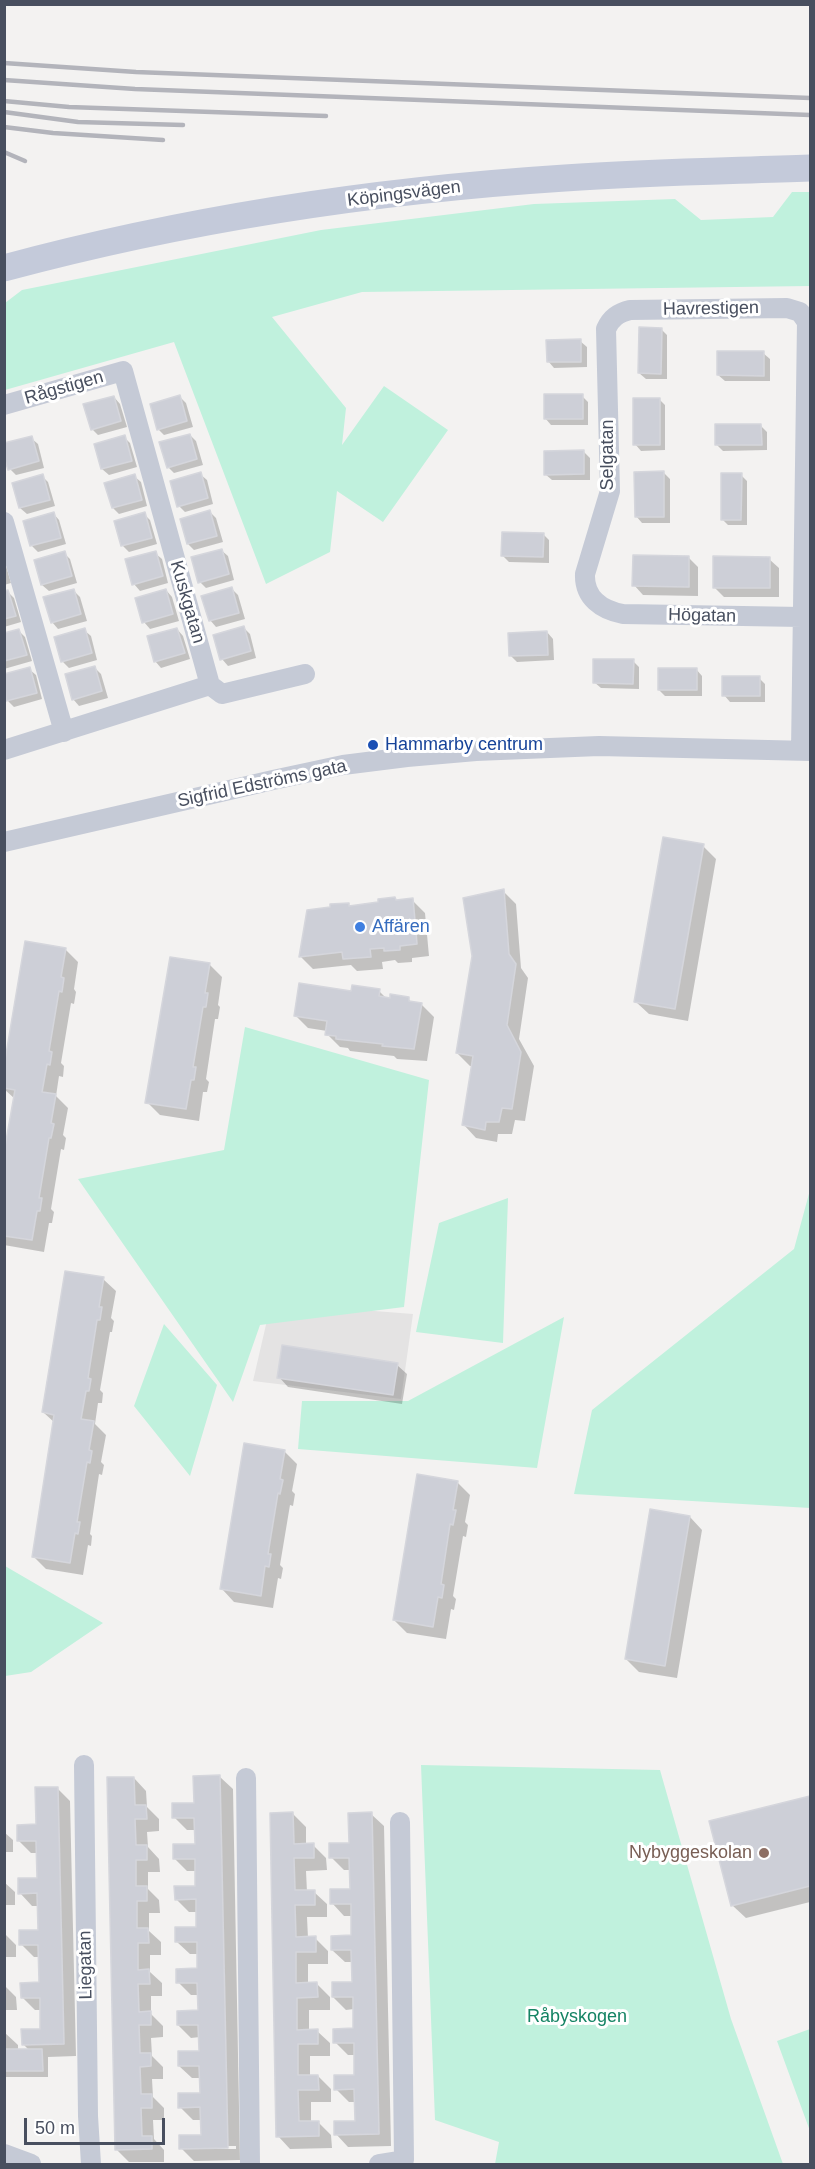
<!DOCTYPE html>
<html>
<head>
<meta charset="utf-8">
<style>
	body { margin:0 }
	#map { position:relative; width:815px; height:2169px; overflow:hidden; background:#f3f2f1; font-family:Arial,sans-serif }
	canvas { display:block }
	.frame { position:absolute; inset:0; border:6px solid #484f5f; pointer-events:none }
	.scale { position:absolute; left:24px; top:2118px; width:141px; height:27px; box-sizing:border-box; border:3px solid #484f5f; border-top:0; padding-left:8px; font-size:18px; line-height:21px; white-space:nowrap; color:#484f5f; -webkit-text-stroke:4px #fff; paint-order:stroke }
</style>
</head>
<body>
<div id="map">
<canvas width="815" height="2169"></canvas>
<div class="frame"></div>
<div class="scale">50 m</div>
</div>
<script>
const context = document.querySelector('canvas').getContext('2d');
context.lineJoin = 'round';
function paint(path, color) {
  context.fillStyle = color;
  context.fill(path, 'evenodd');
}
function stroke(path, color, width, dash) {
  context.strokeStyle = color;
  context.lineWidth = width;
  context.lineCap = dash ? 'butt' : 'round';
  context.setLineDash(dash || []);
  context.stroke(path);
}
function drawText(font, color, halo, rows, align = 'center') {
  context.font = font + ' Arial,sans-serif';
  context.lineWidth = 6;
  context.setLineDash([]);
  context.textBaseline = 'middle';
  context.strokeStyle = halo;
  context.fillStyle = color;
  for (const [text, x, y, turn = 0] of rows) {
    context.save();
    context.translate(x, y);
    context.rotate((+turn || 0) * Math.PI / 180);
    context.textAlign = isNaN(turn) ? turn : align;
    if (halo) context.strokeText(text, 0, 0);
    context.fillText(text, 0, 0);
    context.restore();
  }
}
paint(new Path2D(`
	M271,1303L413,1314L401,1399L253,1381Z`), '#e4e3e3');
paint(new Path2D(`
	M792,192H810V286L362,292L272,317L346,408L342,445L384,386L448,430L383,522L337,491L330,552L266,584L174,342L5,390V303L22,290L321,230L534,204L675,199L701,220L773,217Z
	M245,1027L429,1080L404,1307L260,1325L233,1402L78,1179L224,1150Z
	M810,1190V1508L574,1494L592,1410L794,1249Z
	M508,1198L503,1343L416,1332L439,1223Z
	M564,1317L537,1468L298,1449L302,1401H408Z
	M164,1324L217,1385L190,1476L134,1406Z
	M5,1566L103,1623L31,1672L5,1676Z
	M421,1765L660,1770L731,2019L783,2164H495L499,2142L435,2120Z
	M810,2029V2131L777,2041Z`), '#c0f1dd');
paint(new Path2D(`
	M661,329L667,335V379H646L639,373Z
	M580,341L587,347V367L554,368L548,361Z
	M763,353L770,359V381H725L718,375Z
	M582,396L588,402V425H551L545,418Z
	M114,397L120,404L127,427L98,435L92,429Z
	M180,397L186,403L193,427L164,435L158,429Z
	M659,399L665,405V450L641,451L635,444Z
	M761,426L767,432V450L723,451L716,444Z
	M190,435L196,441L203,465L174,473L168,467Z
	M124,437L130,443L137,467L109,475L102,469L96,445Z
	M31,438L38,444L44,468L16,475L10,469Z
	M584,452L590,458V480H552L545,474Z
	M664,473L670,479V523H642L636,516Z
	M200,474L207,480L213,504L185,512L179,506Z
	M741,475L747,481V525H728L722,519Z
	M42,476L48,482L55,506L27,514L20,508Z
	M134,476L141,482L147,506L119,514L113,508Z
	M210,512L216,518L223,542L194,550L188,544Z
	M53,513L59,520L66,544L38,552L31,545Z
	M144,514L150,520L157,544L129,552L122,545Z
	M543,534L549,540V563L509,562L503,556Z
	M221,550L228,556L234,580L206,588L200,582Z
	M64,553L70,559L77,583L49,591L42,585Z
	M155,553L162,559L168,583L140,591L134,584Z
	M689,558L698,567V596L643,595L634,585Z
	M4,559L11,583L4,585Z
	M769,559L779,568V597H724L714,587Z
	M232,589L238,595L245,619L216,627L210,620Z
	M166,590L172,597L179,621L150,629L144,622Z
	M74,591L80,597L87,621L58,629L52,622Z
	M8,592L14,598L21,622L4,627V593Z
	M243,627L250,634L256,658L228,666L222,659Z
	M177,629L183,636L190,659L161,668L155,661Z
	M84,630L91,636L97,660L69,668L63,662L56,638Z
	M19,631L25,637L32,661L4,669V635Z
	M547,632L553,639L554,660L517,662L510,655Z
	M633,661L639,667V689L601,688L594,682Z
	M95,668L101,674L108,698L79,706L73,699Z
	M29,669L36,675L42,699L14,707L8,701L4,690V676Z
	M696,669L702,676V696H665L659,690Z
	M759,678L765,684V702H730L724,695Z
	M703,846L716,859L688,1021L649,1014L636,1002Z
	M503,891L516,904L521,968L528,978L519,1039L534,1066L525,1121L515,1120L512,1134H498L497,1142L476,1138L464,1125L473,1066H470L457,1053Z
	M412,900L425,913L429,956L412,958V962L398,963L395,960L382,962L383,969L357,971L351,965L313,969L301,957L308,912L348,904L351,907Z
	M65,949L78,962L74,989L76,992L74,1004L71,1003L61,1063L64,1066L63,1077L59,1076L56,1096L68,1108L63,1135L66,1138L64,1150L61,1149L51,1209L54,1212L52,1223H49L44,1252L4,1245V1161L15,1099L4,1089V1076Z
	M210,965L222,977L218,1005L220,1007L218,1019H215L206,1079L209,1082L207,1092H203L199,1121L160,1115L147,1102Z
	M379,991L387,999H408L413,1003L421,1004L434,1017L427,1061L397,1059L394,1056L350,1051L348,1048L340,1047L327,1034V1031L308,1028L295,1015L352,993Z
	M103,1279L116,1291L111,1318L114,1321L112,1332H110L100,1390L103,1393L102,1403H98L95,1424L106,1435L101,1462L104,1465L102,1475L99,1474L90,1534L92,1536L91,1546L88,1545L83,1575L46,1569L33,1556L55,1423L43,1412Z
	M397,1365L407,1374L402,1404L288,1387L279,1377Z
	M284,1451L297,1464L292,1491L295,1494L293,1506L290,1505L280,1565L283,1568L281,1579L278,1578L273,1608L234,1602L222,1589Z
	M457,1482L470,1495L465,1522L468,1525L466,1537L463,1536L453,1596L456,1599L454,1610L451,1609L446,1639L407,1633L394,1620Z
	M690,1517L702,1530L677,1678L639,1672L626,1659Z
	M220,1777L233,1789L240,2160L194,2161L181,2148L202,2136V2120H193L180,2107L201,2095V2078H192L179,2066L200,2052V2037L191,2038L178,2025L200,2012L199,1995H191L178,1982L199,1970L198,1954H190L177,1942L198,1928L197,1912H189L176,1899L197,1887L196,1871H187L175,1859L196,1845V1830H187L174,1817L195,1804ZM213,2146H236V2149H213Z
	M134,1778L146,1791L147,1807L159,1819V1831L147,1832L148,1847L159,1859L160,1872H148V1889L159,1900L160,1913H149V1931L161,1942V1955H150V1972L162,1983V1996H151V2014L163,2026V2037L151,2038L152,2056L163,2067V2079H152L153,2097L164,2108V2120H153L154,2139L164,2150V2162H129L116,2149Z
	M57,1788L70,1801L76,2056L48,2057V2077H4V2032L18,2045V2050H29L23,2044L42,2031L41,2010H35L22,1997L41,1984L40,1957H34L21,1944L40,1932L39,1906H32L20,1893L39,1879L38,1853H31L18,1840L37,1826Z
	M810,1797V1902L746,1918L733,1906L711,1822Z
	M293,1814L306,1827V1845H313L326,1858L327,1870L306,1871L307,1892H314L327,1904V1917H307L308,1938H315L328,1951V1964H308V1984H317L330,1997V2010H309V2031H317L330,2043V2056H310V2076H318L331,2089V2102H311V2123H319L331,2135L332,2148L290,2149L278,2136Z
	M371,1814L384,1826L391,2146L348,2147L336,2134L357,2122L356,2102H349L336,2089L356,2076L355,2055H348L335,2042L355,2029L354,2009L346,2010L333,1997L354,1983L353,1962H345L332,1950L353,1937L352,1916H344L332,1903L352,1890L351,1870H344L331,1857L351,1844Z
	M4,1832L13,1840V1852H4Z
	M4,1882L15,1892V1905H4Z
	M4,1933L16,1945V1957H4Z
	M4,1985L16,1997L17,2010H4Z`), '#0003');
const building = new Path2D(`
	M639,327L662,328L661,374L638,373Z
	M581,339V362H547L546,340Z
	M717,351H764V376L717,375Z
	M544,394H583V419H544Z
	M180,395L187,421L157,430L150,404Z
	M114,396L121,421L91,430L83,404Z
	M633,398H660V445H633Z
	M715,424H761L762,445H715Z
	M190,434L197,459L167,468L159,442Z
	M125,435L132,461L101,469L94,444Z
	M32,436L39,461L8,470L4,457V443Z
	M584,450V474L544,475V451Z
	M664,471V517H635L634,472Z
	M201,472L208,498L177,507L170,481Z
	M721,473H742L741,520H721Z
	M43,474L50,500L19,508L12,483Z
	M135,474L142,500L112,508L104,483Z
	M210,510L217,536L187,544L180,519Z
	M54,512L61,538L30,546L23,521Z
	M145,512L152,538L121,546L114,521Z
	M502,532L544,533L543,557L501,556Z
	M222,549L229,574L198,583L191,557Z
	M65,551L72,576L41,585L34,560Z
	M156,551L163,576L132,585L125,559Z
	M633,555L689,556V587L632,586Z
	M713,556L770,557V588H713Z
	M232,587L239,613L209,621L201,596Z
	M74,589L81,614L51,623L43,597Z
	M166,589L173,614L142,623L135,598Z
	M8,590L16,616L4,619V591Z
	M244,626L251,651L220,660L213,635Z
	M85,628L92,653L61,662L54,637Z
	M177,628L185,653L154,662L147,636Z
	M19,629L27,655L4,661V633Z
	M547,631L548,655L509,656L508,633Z
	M593,659H634L633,684L593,683Z
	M95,666L102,691L72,700L65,674Z
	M30,667L37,693L6,701L4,674Z
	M658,668H697V690H658Z
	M722,676H760V696H722Z
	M663,837L704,844L675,1009L634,1002Z
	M504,889L509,954L516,964L507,1025L521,1052L512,1109L502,1108L499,1122H486L485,1130L462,1125L473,1056L456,1053L472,956L463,898Z
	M395,897L396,900L413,898L417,944L400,946V950L384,951V948L370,949L371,957L343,959L342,952L299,957L307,910L330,907V904L349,903V906L378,902V899Z
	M25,941L66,948L61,977L64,978L62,992L59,991L49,1051L52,1052L50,1065L47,1064L42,1092L56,1094L51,1123L54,1124L51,1138H49L39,1198H42L40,1211H37L32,1240L4,1236V1152L15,1090L4,1088V1066Z
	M170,957L210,963L205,993H208L206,1007H203L193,1067H196L194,1080H191L186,1109L145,1103Z
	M299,983L351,991L352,985L380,989L379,996L390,998V994L409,997V1001L422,1003L414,1049L382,1046L383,1044L336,1039V1036L325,1035L327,1021L294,1016Z
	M65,1271L104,1277L99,1307H102L100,1320H97L88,1378L91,1379L89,1391H86L81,1419L94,1421L89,1450L92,1451L90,1463L87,1462L77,1522H80L78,1534L75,1533L70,1563L32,1557L54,1415L42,1412Z
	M282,1345L398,1363L393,1395L277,1378Z
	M244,1443L285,1450L280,1479L283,1480L280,1494L278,1493L268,1554H271L269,1567L265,1566L261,1596L220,1589Z
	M417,1474L458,1481L453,1510H456L453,1525L450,1524L441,1584L444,1585L442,1598L438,1597L433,1627L393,1620Z
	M650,1509L690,1516L665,1666L625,1659Z
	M220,1775L228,2148L179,2149V2135H201L200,2107L178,2108V2093H200L199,2066H178V2051H199L198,2025H177V2011L198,2010L197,1983H176V1969L197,1968V1942H175V1927H196V1899L175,1900L174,1886H195V1859H173V1844H195L194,1818H172V1803H194L193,1776Z
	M107,1777H134L135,1805H146L147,1819H135L136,1845H147V1860H136V1886H147V1901H137V1928H148L149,1943H138V1970L149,1969L150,1984H138L139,2012L151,2011V2025H139L140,2053H151V2066L140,2067L141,2094H152V2108H141L142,2136H152V2149L115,2150Z
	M35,1787H58L64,2044L22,2045L21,2029H40V1998H21L20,1983L39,1982L38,1945H19V1930H38L37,1893L18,1894V1878H37L36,1841H17V1825L36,1824Z
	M810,1796V1886L731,1906L709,1821Z
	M293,1812L294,1844L314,1843V1858H294L295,1890H315V1905H295L296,1937L316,1936V1952H296V1983L317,1982L318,1997L297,1998V2030L318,2029V2044H298V2075H318L319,2090H298L299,2121H319V2136L276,2137L270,1813Z
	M372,1812L379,2134L334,2135V2121H355L354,2089L334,2090V2075H354V2043H333V2029L353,2028V1997H332V1982H352L351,1950H331V1936L351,1935V1904H330V1889H350L349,1858H329V1843H349L348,1813Z
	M4,2049H42L43,2071H4Z`);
paint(building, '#cdcfd7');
stroke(building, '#d5d6dc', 1.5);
stroke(new Path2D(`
	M4,405L123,371L210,685
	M4,522L64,732
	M210,685L222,694L305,674
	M4,750L210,685
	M801,750L807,322L800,312L787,308L630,310C618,313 611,318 606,329L610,491L585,574C584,598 602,610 623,614L802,617
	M4,842L273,780L343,765L407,757L476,751L599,746L810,751
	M84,1765L88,2116L91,2164
	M246,1778L250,2164
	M4,2154L31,2164
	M379,2164L404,2160L400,1822`), '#c5cad6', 20);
stroke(new Path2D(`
	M4,268C186,219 378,190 565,178C647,172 729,171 810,168`), '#c4cada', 27);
stroke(new Path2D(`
	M4,63L136,72L810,98
	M4,80L135,89L810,115
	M4,101L69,107L326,116
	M4,112L78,122L183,125
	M4,127L53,133L163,140
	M4,152L25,161`), '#b3b4bb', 4.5);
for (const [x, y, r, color] of [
	[373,745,6,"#1a4fb4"],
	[360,927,6,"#3f7fe0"],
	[764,1853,6,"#8d6e63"]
]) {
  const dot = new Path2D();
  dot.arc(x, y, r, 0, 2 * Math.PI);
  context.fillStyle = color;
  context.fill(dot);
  stroke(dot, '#fff', 2);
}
drawText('18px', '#484f5f', '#fff', [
	["Köpingsvägen",404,194,-7],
	["Havrestigen",711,309,-1],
	["Rågstigen",64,388,-16],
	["Selgatan",608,455,-90],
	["Kuskgatan",187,602,74],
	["Högatan",702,616,1],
	["Sigfrid Edströms gata",262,784,-12],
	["Liegatan",86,1965,-91]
]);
drawText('18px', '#164399', '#fff', [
	["Hammarby centrum",385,745]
], 'left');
drawText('18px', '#366cbe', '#fff', [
	["Affären",372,927]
], 'left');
drawText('18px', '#785e54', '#fff', [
	["Nybyggeskolan",752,1853]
], 'right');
drawText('18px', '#158464', '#fff', [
	["Råbyskogen",577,2017]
]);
</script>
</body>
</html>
